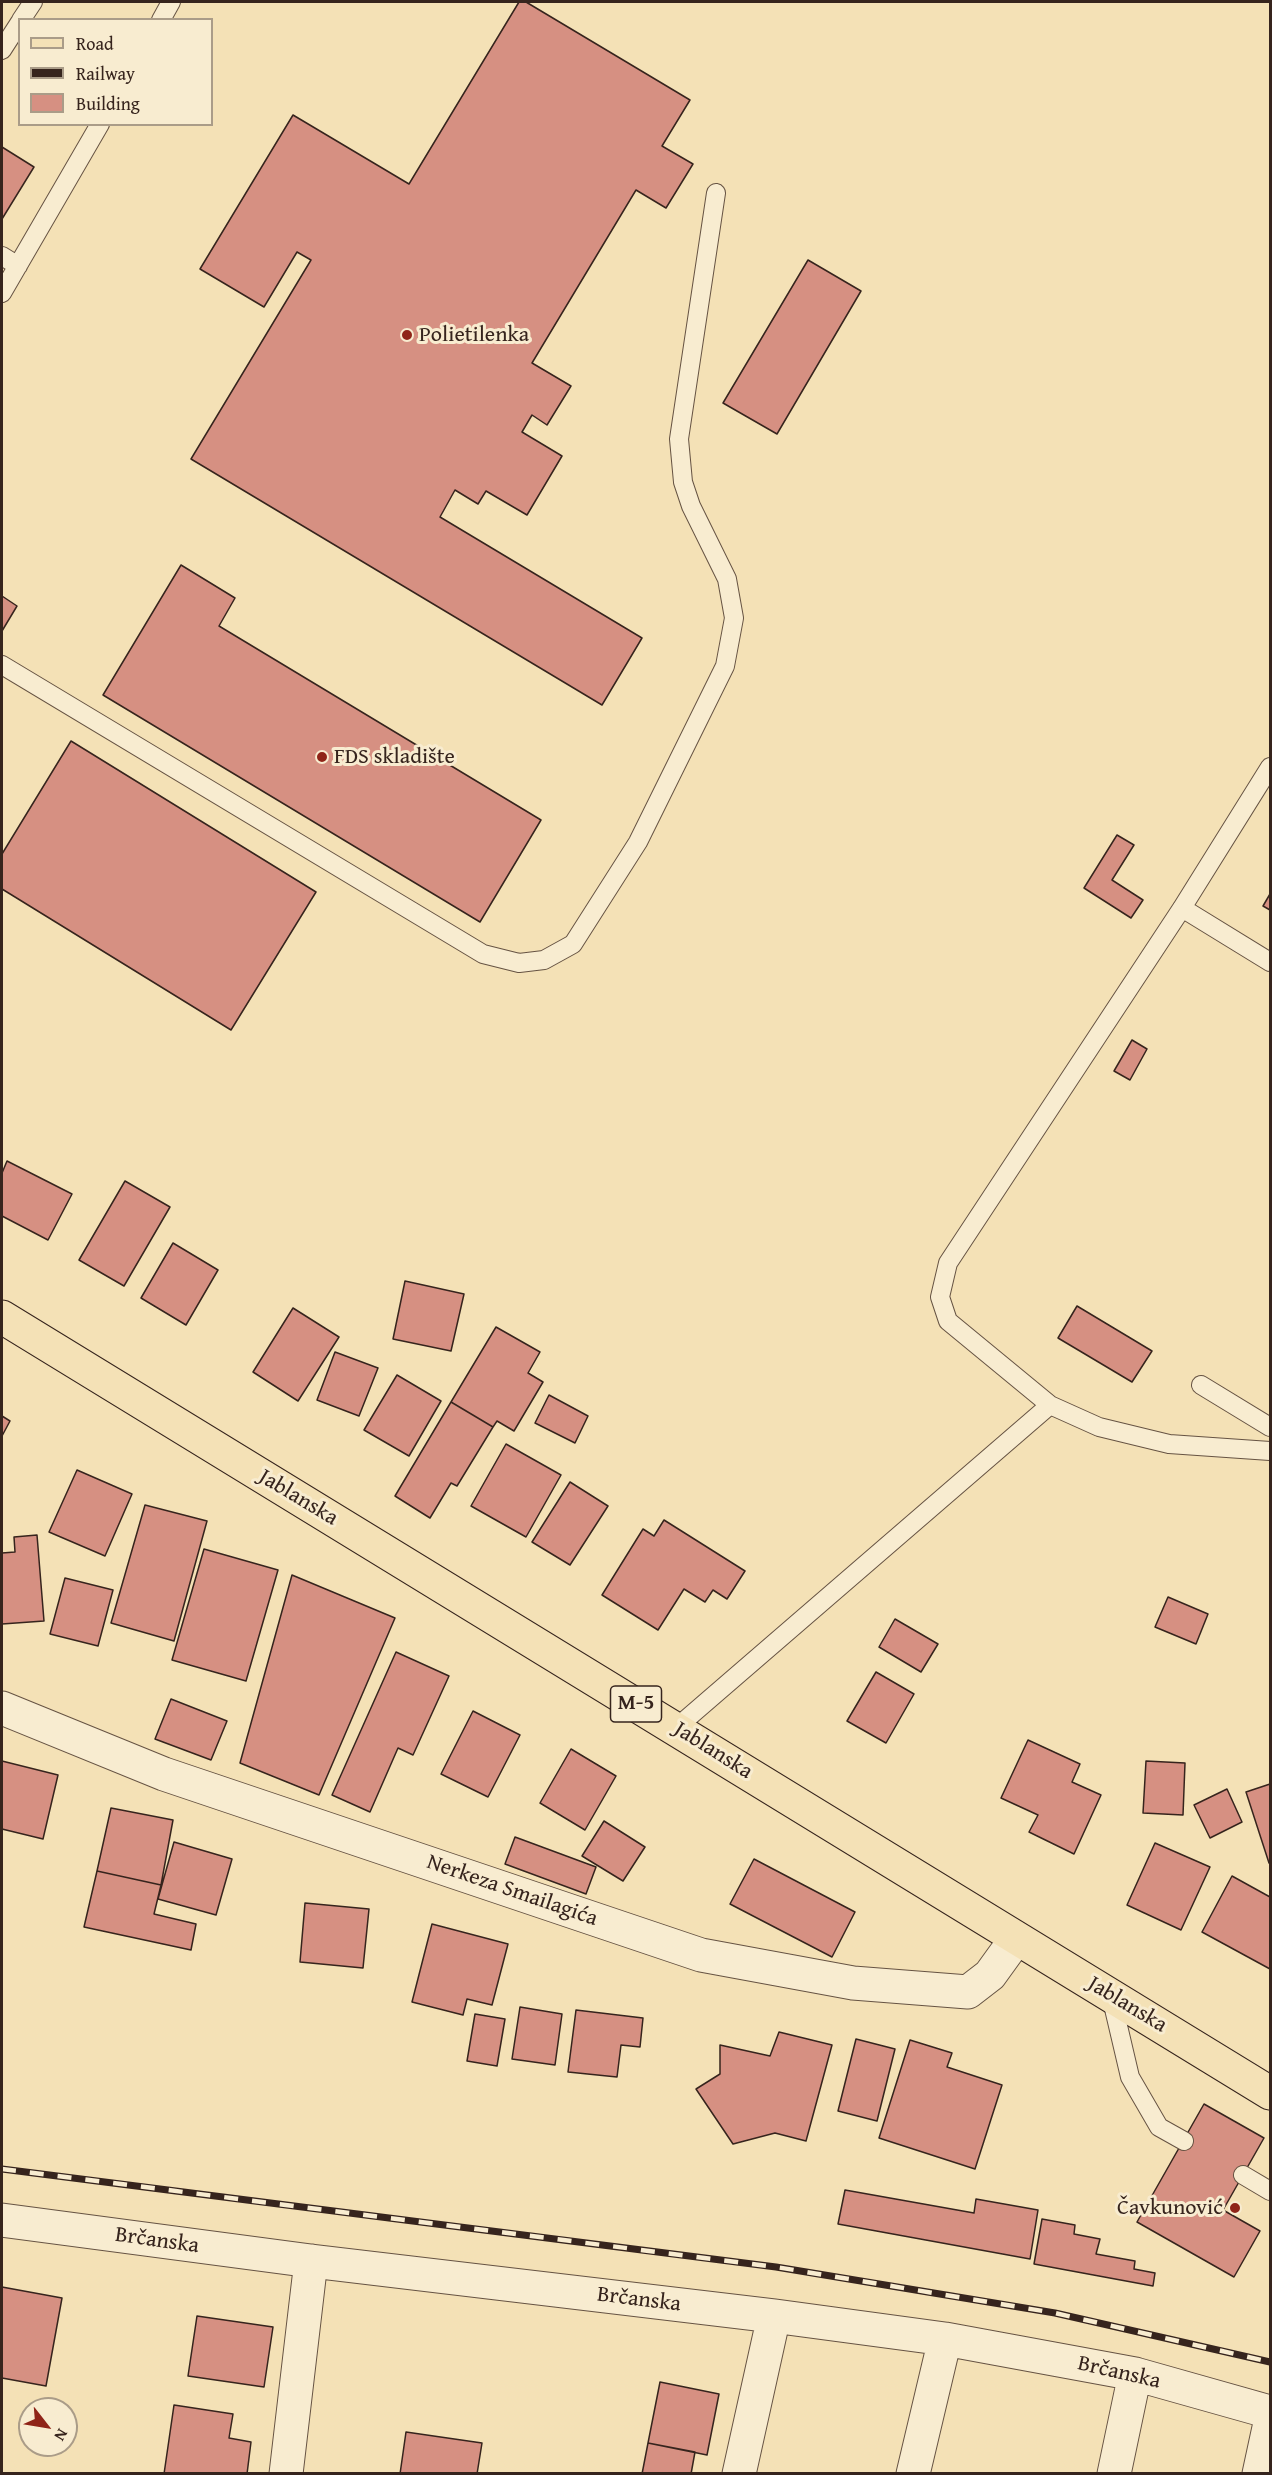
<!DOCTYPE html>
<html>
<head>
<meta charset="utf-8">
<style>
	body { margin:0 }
	#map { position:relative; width:1272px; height:2475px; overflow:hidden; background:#f4e1b6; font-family:"Gentium Book Plus",serif }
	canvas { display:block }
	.frame { position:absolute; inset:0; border:3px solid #36241d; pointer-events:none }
	.legend { position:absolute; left:18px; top:18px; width:195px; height:108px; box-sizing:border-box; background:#f8ecd0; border:2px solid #aa9c88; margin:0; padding:8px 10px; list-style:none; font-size:18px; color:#36241d }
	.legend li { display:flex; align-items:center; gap:12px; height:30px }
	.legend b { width:30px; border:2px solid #aa9c88 }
	.north { position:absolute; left:18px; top:2397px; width:60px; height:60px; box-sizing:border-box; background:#f8ecd0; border:2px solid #aa9c88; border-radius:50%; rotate:121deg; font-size:16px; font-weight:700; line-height:24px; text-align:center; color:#36241d }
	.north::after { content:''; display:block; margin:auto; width:21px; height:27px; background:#8f2418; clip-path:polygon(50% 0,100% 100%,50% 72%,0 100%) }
</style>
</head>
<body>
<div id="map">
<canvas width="1272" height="2475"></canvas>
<div class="frame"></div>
<ul class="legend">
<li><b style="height:8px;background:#f4e1b6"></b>Road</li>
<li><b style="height:8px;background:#36241d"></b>Railway</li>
<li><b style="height:16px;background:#d69082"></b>Building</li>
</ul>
<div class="north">N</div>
</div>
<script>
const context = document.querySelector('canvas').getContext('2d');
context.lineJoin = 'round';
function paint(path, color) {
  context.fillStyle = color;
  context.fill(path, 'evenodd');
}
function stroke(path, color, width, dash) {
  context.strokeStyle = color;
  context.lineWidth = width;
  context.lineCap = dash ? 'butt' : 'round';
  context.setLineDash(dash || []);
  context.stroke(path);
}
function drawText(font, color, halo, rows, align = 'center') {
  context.font = font + ' "Gentium Book Plus",serif';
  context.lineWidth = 6;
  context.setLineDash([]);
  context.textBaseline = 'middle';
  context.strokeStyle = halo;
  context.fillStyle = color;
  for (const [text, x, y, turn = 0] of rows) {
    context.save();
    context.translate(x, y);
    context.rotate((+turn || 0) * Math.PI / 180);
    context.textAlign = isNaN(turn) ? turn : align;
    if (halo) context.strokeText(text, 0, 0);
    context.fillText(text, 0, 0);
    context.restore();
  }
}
const building = new Path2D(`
	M519,2H526L690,100L662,146L693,164L666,208L636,190L532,363L571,386L547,425L532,415L522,432L562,456L527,515L486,491L478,504L455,490L440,517L642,638L602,705L191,459L311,260L297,252L264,307L200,269L293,115L409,184Z
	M2,147L34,167L2,219Z
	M808,260L861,291L777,434L723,403Z
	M181,565L235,598L219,626L541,820L480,922L103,695Z
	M2,596L17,606L2,631Z
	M71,741L316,892L231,1030L2,889V854Z
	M1117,835L1134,845L1112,880L1143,900L1131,918L1084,888Z
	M1270,894V910L1263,906Z
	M1132,1040L1147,1049L1130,1080L1114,1071Z
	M7,1161L72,1194L48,1240L2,1216V1173Z
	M125,1181L170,1207L124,1286L79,1260Z
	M173,1243L218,1270L186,1325L141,1298Z
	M405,1281L464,1294L451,1351L393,1339Z
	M1077,1306L1152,1351L1132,1382L1058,1338Z
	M293,1308L339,1337L298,1401L253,1372Z
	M496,1327L540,1352L528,1373L543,1382L514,1431L497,1421L493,1427L451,1402Z
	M335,1352L378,1368L359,1416L317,1400Z
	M397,1375L441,1401L409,1456L364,1430Z
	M549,1395L588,1416L575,1443L535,1423Z
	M451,1402L493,1427L457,1486L451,1483L430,1518L395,1496Z
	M2,1416L10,1421L2,1436Z
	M506,1444L561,1475L526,1537L471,1506Z
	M77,1470L132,1494L105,1556L49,1532Z
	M570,1482L608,1506L570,1565L532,1542Z
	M145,1505L207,1521L174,1641L111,1623Z
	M664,1520L745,1571L727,1599L713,1590L705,1602L684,1589L658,1630L602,1595L643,1529L654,1536Z
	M37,1535L44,1621L2,1624V1553L15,1552L14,1537Z
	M204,1549L278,1570L246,1681L172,1660Z
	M292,1575L395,1618L319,1795L240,1763Z
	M65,1578L113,1590L98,1646L50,1634Z
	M1168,1597L1208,1614L1196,1644L1155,1627Z
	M895,1619L938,1644L921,1672L879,1647Z
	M396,1652L449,1676L413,1755L398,1748L370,1812L332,1795Z
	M876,1672L914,1694L886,1743L847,1721Z
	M171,1699L227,1721L211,1760L155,1739Z
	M473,1711L520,1735L488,1797L441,1774Z
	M1028,1740L1080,1764L1072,1782L1101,1795L1074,1854L1029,1832L1038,1815L1001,1798Z
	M571,1749L616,1776L585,1830L540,1803Z
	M2,1761L58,1775L43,1839L2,1829Z
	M1146,1761L1185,1763L1183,1815L1143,1813Z
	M1270,1784V1863H1269L1246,1792Z
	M1227,1789L1242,1822L1210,1838L1194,1805Z
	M111,1808L173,1820L161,1885L97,1871Z
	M604,1821L645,1847L623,1881L582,1856Z
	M515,1837L596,1867L586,1894L505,1864Z
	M174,1842L232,1859L216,1915L158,1899Z
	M1155,1843L1210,1867L1181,1930L1127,1905Z
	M754,1859L855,1912L832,1957L730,1904Z
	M97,1871L161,1885L154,1914L196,1924L191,1950L84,1927Z
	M1232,1876L1270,1897V1969L1202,1932Z
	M305,1903L369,1909L363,1968L300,1962Z
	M432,1924L508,1944L492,2005L467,1999L463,2015L412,2002Z
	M520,2007L562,2014L555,2065L512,2059Z
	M576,2010L643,2018L640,2047L621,2045L617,2077L568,2072Z
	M475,2014L505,2019L497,2066L467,2061Z
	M779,2032L832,2045L806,2141L775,2133L733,2144L696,2089L720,2074V2045L770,2056Z
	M856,2039L895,2049L877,2121L838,2111Z
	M910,2040L952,2053L947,2067L1002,2085L975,2169L879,2138Z
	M1204,2104L1264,2138L1223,2210L1260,2231L1234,2277L1137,2222Z
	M845,2190L974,2213L976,2199L1038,2210L1030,2259L838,2224Z
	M1042,2219L1075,2225L1074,2234L1100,2239L1096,2254L1135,2261L1134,2269L1155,2273L1153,2286L1034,2264Z
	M2,2287L62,2298L46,2386L2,2378Z
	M197,2316L273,2327L264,2387L188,2376Z
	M660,2382L719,2394L707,2455L648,2443Z
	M174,2405L233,2414L229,2438L251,2442L247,2474H164Z
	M406,2432L482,2443L477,2474H400Z
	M648,2443L695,2452L691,2474H642Z`);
paint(building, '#d69082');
stroke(building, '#36241d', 1.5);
const service = new Path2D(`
	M21,20L33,2
	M161,20L171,2
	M2,50L20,22
	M2,256L18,266
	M2,293L100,124
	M2,665L483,954L519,963L544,960L573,944L638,842L725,666L734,618L727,579L691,506L683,482L679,439L716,193
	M1270,767L1182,908L948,1263L940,1297L948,1321L1050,1405L1099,1427L1169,1444L1270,1451
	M1182,908L1270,962
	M1201,1385L1270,1427
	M676,1728L1050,1405
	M1111,1996L1130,2077L1159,2127L1184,2141
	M1243,2175L1270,2191`);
const minor = new Path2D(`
	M2,1708L164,1774L701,1955L853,1983L968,1992L990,1975L1016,1939
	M2,2220L311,2261L774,2316L945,2339L1135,2374L1270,2412
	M286,2474L311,2261
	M739,2474L774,2316
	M913,2474L945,2339
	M1114,2474L1135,2374
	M1259,2474L1270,2423`);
const primary = new Path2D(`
	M2,1317L1270,2093`);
stroke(service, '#665343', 20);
stroke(minor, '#665343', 35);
stroke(primary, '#36241d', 35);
stroke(service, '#f8ecd0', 18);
stroke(minor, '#f8ecd0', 33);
stroke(primary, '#f4e1b6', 33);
const rail = new Path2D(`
	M2,2169L776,2267L1055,2313L1270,2362`);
stroke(rail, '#36241d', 7);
stroke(rail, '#f8ecd0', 4.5, [14]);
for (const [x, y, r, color] of [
	[407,335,6,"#8f2418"],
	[322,757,6,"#8f2418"],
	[1235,2208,6,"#8f2418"]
]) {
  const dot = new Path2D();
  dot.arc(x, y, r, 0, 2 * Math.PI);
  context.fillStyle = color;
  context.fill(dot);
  stroke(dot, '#f8ecd0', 2);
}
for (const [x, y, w] of [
	[636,1704,51]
]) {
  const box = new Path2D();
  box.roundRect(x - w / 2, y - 18, w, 36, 4.5);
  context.fillStyle = '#f8ecd0';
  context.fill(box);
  stroke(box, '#36241d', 1.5);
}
drawText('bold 21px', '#36241d', null, [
	["M-5",636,1704]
]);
drawText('22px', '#36241d', '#f8ecd0', [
	["Polietilenka",419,335],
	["FDS skladište",334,757],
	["Čavkunović",1223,2208,"right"]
], 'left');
drawText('22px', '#36241d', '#f8ecd0', [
	["Jablanska",298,1498,31],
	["Jablanska",713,1751,32],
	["Nerkeza Smailagića",512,1891,19],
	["Jablanska",1127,2005,31],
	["Brčanska",157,2241,8],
	["Brčanska",639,2300,7],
	["Brčanska",1119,2373,13]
]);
</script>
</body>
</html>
